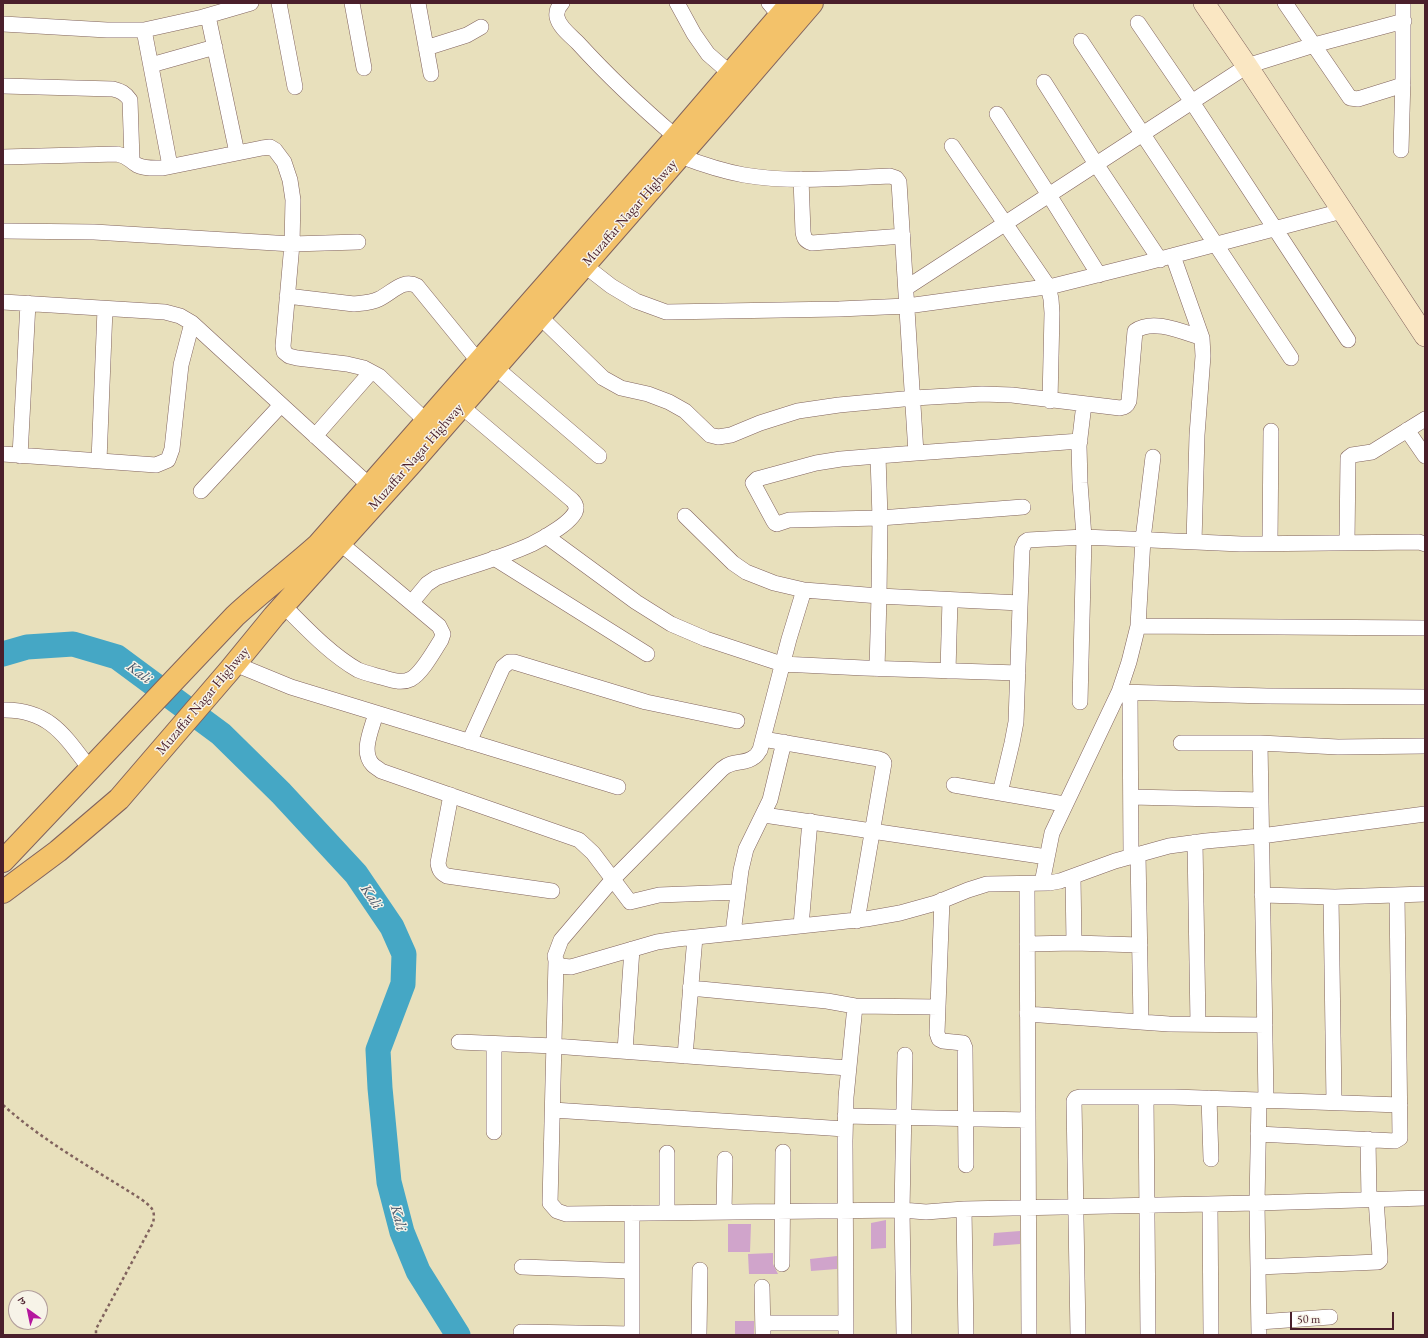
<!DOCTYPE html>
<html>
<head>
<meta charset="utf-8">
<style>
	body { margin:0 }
	#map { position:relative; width:1428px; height:1338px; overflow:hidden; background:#e8e0bc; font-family:"EB Garamond","Noto Serif Devanagari",serif }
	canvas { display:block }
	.frame { position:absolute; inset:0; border:4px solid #4a1f2b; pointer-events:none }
	.north { position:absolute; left:8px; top:1290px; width:40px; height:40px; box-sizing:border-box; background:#f7f3e8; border:1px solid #b29e9c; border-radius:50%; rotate:327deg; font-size:11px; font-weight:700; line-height:16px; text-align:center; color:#4a1f2b }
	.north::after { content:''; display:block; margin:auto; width:14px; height:18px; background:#b5179e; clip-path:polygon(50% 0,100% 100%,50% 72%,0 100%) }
	.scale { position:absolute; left:1290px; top:1312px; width:104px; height:18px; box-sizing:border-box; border:2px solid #4a1f2b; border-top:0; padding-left:5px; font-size:12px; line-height:14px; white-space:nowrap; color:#4a1f2b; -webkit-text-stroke:3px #f7f3e8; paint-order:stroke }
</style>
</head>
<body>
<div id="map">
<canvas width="1428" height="1338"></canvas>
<div class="frame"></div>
<div class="north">उ</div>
<div class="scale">50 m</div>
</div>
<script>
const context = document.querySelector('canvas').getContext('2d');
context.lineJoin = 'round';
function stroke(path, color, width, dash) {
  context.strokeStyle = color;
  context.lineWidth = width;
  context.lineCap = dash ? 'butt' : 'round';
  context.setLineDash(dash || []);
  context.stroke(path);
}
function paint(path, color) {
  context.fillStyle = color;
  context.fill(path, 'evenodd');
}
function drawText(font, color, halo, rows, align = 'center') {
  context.font = font + ' "EB Garamond",serif';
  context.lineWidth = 3;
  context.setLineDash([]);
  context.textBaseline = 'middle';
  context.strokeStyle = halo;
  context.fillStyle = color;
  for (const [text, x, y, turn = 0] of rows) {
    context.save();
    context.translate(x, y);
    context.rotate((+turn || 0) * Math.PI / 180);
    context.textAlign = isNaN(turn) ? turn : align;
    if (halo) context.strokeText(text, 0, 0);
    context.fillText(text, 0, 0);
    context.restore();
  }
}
stroke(new Path2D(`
	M3,654L27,647L73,644L117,657L221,734L281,793L356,874L392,927L404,954L403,984L378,1050L380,1088L389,1182L402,1232L418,1271L458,1335`), '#45a7c5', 25);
paint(new Path2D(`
	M886,1220V1248L871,1249V1223Z
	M728,1224H751L750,1252H728Z
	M1020,1231V1244L993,1246L994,1233Z
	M773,1253V1264L778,1274H749L748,1254Z
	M837,1256V1269L811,1271L810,1259Z
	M735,1321H754V1335H735Z`), '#d0a4cb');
const street = new Path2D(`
	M279,3L295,87
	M352,3L364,68
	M418,3L431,74
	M562,3C558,7 556,11 557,17C559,27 571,36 578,43C609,77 641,107 676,137
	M677,3L694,34L708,54L731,74
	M769,3L780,16
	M1285,3L1350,98L1358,99L1403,85
	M208,16L237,153
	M1138,23L1192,102L1348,340
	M3,24L107,30H144L203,17L251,3
	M144,30L170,166
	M1081,41L1291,358
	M426,48L467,35L481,27
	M151,65L215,47
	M1044,82L1096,164L1160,260
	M3,86L113,89C121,91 125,93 130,100L132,160
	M997,114L1049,195L1099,275
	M952,146L1048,286L1051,299L1052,313L1050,401
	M1401,150L1403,77V3
	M680,156C701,164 722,171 744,175C791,183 843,178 890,176L896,178L899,182L916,453L878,456L880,518L879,596L804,590L789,639L760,750C758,752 757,756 754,757C745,765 733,759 722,769L613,879L561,940L555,956L556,961L560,966L571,967L657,942L677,939L866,919L900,913L936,903L968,890L987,884L1049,883L1060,881L1115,861L1169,846L1206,841L1261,836L1425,814
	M3,157L117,154C128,156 129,160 137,165C145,169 154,168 163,168L262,148L270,147L275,150L284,162L290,180L293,200L292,244L283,346L284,352L289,356L297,358L347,364L364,368L379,376L427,422
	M801,179L803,232C804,238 805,241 812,243L903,236
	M3,231L94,232L292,244L358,242
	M1173,256L1202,338L1203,356L1197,435L1194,542
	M584,265L611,286L636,301L666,312L839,309L907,306L1053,286L1145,263L1342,211
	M906,288L1247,66L1314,45L1404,21
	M287,296L354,304C363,303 371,303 379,299C392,293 403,278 417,286L479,362
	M3,302L165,312L180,316L192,323L370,486
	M534,311L603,378L621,388L648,394L669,402L685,411L710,435L718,437L731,435L760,423L798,411L839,405L914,398L982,394L1012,395L1120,408C1125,407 1127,406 1129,401L1135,331C1153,318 1183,332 1202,338
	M495,367L599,456
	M1407,430L1425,456
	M315,436L371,372
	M916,453L1080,441
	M3,454L156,465L168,460L172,449L181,365L192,323
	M20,456L28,303
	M878,456L841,459L816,463L757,479L753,483L773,520L775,523L777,524L789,520L880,518L1023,507
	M99,461L105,309
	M201,491L281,405
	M685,516L733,563L746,572L774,583L804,590
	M546,536L636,602L671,624L706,639L782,664L864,668L1018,673
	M1347,542L1348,458L1352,455L1372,452L1425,419
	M1270,543L1271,431
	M494,558L647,654
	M412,602L427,584L436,578C467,567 502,558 532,544C542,539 577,520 576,508C576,505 574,502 572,500L461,406
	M283,605C306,628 330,654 358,670C365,673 374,675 381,677C392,680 401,684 411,679C422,673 434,651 441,640L443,634L439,626L340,543
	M1138,626L1425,628
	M235,664L291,687L618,787
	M877,669L879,596L1020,603
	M948,671L950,600
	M1119,692L1267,696L1425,697
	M1130,693L1131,856
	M1080,702L1084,537L1080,483L1079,446L1084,404
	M3,710C49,709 65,736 90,769
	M376,713C372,729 360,752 373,765C375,767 379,769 381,771L579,840L593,853L630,902L659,895L738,892
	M763,739L879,759L882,760L884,763L857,921
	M469,742L503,667L509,662H514L646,702L737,721
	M1181,743H1260L1338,747L1425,746
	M1260,743L1266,1100
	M954,785L1064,804
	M1000,793L1012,743L1016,722L1022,549L1025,542L1028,540L1084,537L1241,544L1419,542L1425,544
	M451,795L438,863C439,870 441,873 447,876L552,891
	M1131,797L1261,800
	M764,815L1047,857
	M1195,842L1198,1024
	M1138,854L1141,1022
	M1073,877L1074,943
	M1042,883L1052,833L1119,692L1129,662L1138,626L1143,539L1153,457
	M1027,884L1029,1335
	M1262,895L1335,897L1425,894
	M1331,897L1334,1102
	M942,900L937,1033L939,1039L943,1041L963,1043L965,1048L966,1165
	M801,926L810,821
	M733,933L741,870L746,849L770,800L784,742
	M1027,944L1074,943L1140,945
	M556,961L550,1203L557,1211L566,1214L902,1210L926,1212L964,1209L1257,1203L1425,1198
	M690,988L827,1001L855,1006L938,1007
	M1027,1014L1169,1024L1265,1025
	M459,1042L554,1046L848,1068
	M625,1051L632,949
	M685,1056L695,937
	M1146,1097L1148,1335
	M1209,1098L1211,1159
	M1259,1100L1257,1203L1259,1335
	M553,1110L845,1129
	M845,1116L1027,1120
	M494,1132V1044
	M1258,1134L1395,1141L1400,1138L1397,895
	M1368,1139L1369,1199
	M667,1153V1213
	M1210,1204L1211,1335
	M964,1209L966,1335
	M724,1212L725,1159
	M632,1213V1335
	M782,1264L783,1152
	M522,1267L632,1271
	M1258,1267L1378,1262L1380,1260V1257L1376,1199
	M762,1287L763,1335
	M1259,1322L1330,1317
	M763,1323H846
	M521,1332L632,1334
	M699,1335L700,1270
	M846,1335L845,1141L846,1097L855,1006
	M904,1335L902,1210L905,1055
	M1078,1335L1074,1101L1076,1098L1080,1097H1174L1400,1105`);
const secondary = new Path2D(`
	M1204,3L1247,66L1425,336`);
const primary = new Path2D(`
	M3,861L235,616C262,591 290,570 318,545L676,137L791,3
	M3,892L58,851L119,799L229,671L274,616L410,465L719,111L812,3`);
stroke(street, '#81635e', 16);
stroke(secondary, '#81635e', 22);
stroke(primary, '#81635e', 24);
stroke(new Path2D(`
	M3,1105C44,1142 94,1169 141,1199C151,1207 156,1209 153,1223L96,1329V1335`), '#81635e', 2.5, [3, 3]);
stroke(street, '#fff', 15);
stroke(secondary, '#fae7c3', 21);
stroke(primary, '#f3c26a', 22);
drawText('14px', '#4a1f2b', '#f7f3e8', [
	["Muzaffar Nagar Highway",630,213,-49],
	["Muzaffar Nagar Highway",416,457,-49],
	["Muzaffar Nagar Highway",203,701,-50]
]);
drawText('italic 15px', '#485569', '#f7f3e8', [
	["Kali",139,673,36],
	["Kali",371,897,56],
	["Kali",398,1218,75]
]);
</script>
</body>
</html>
